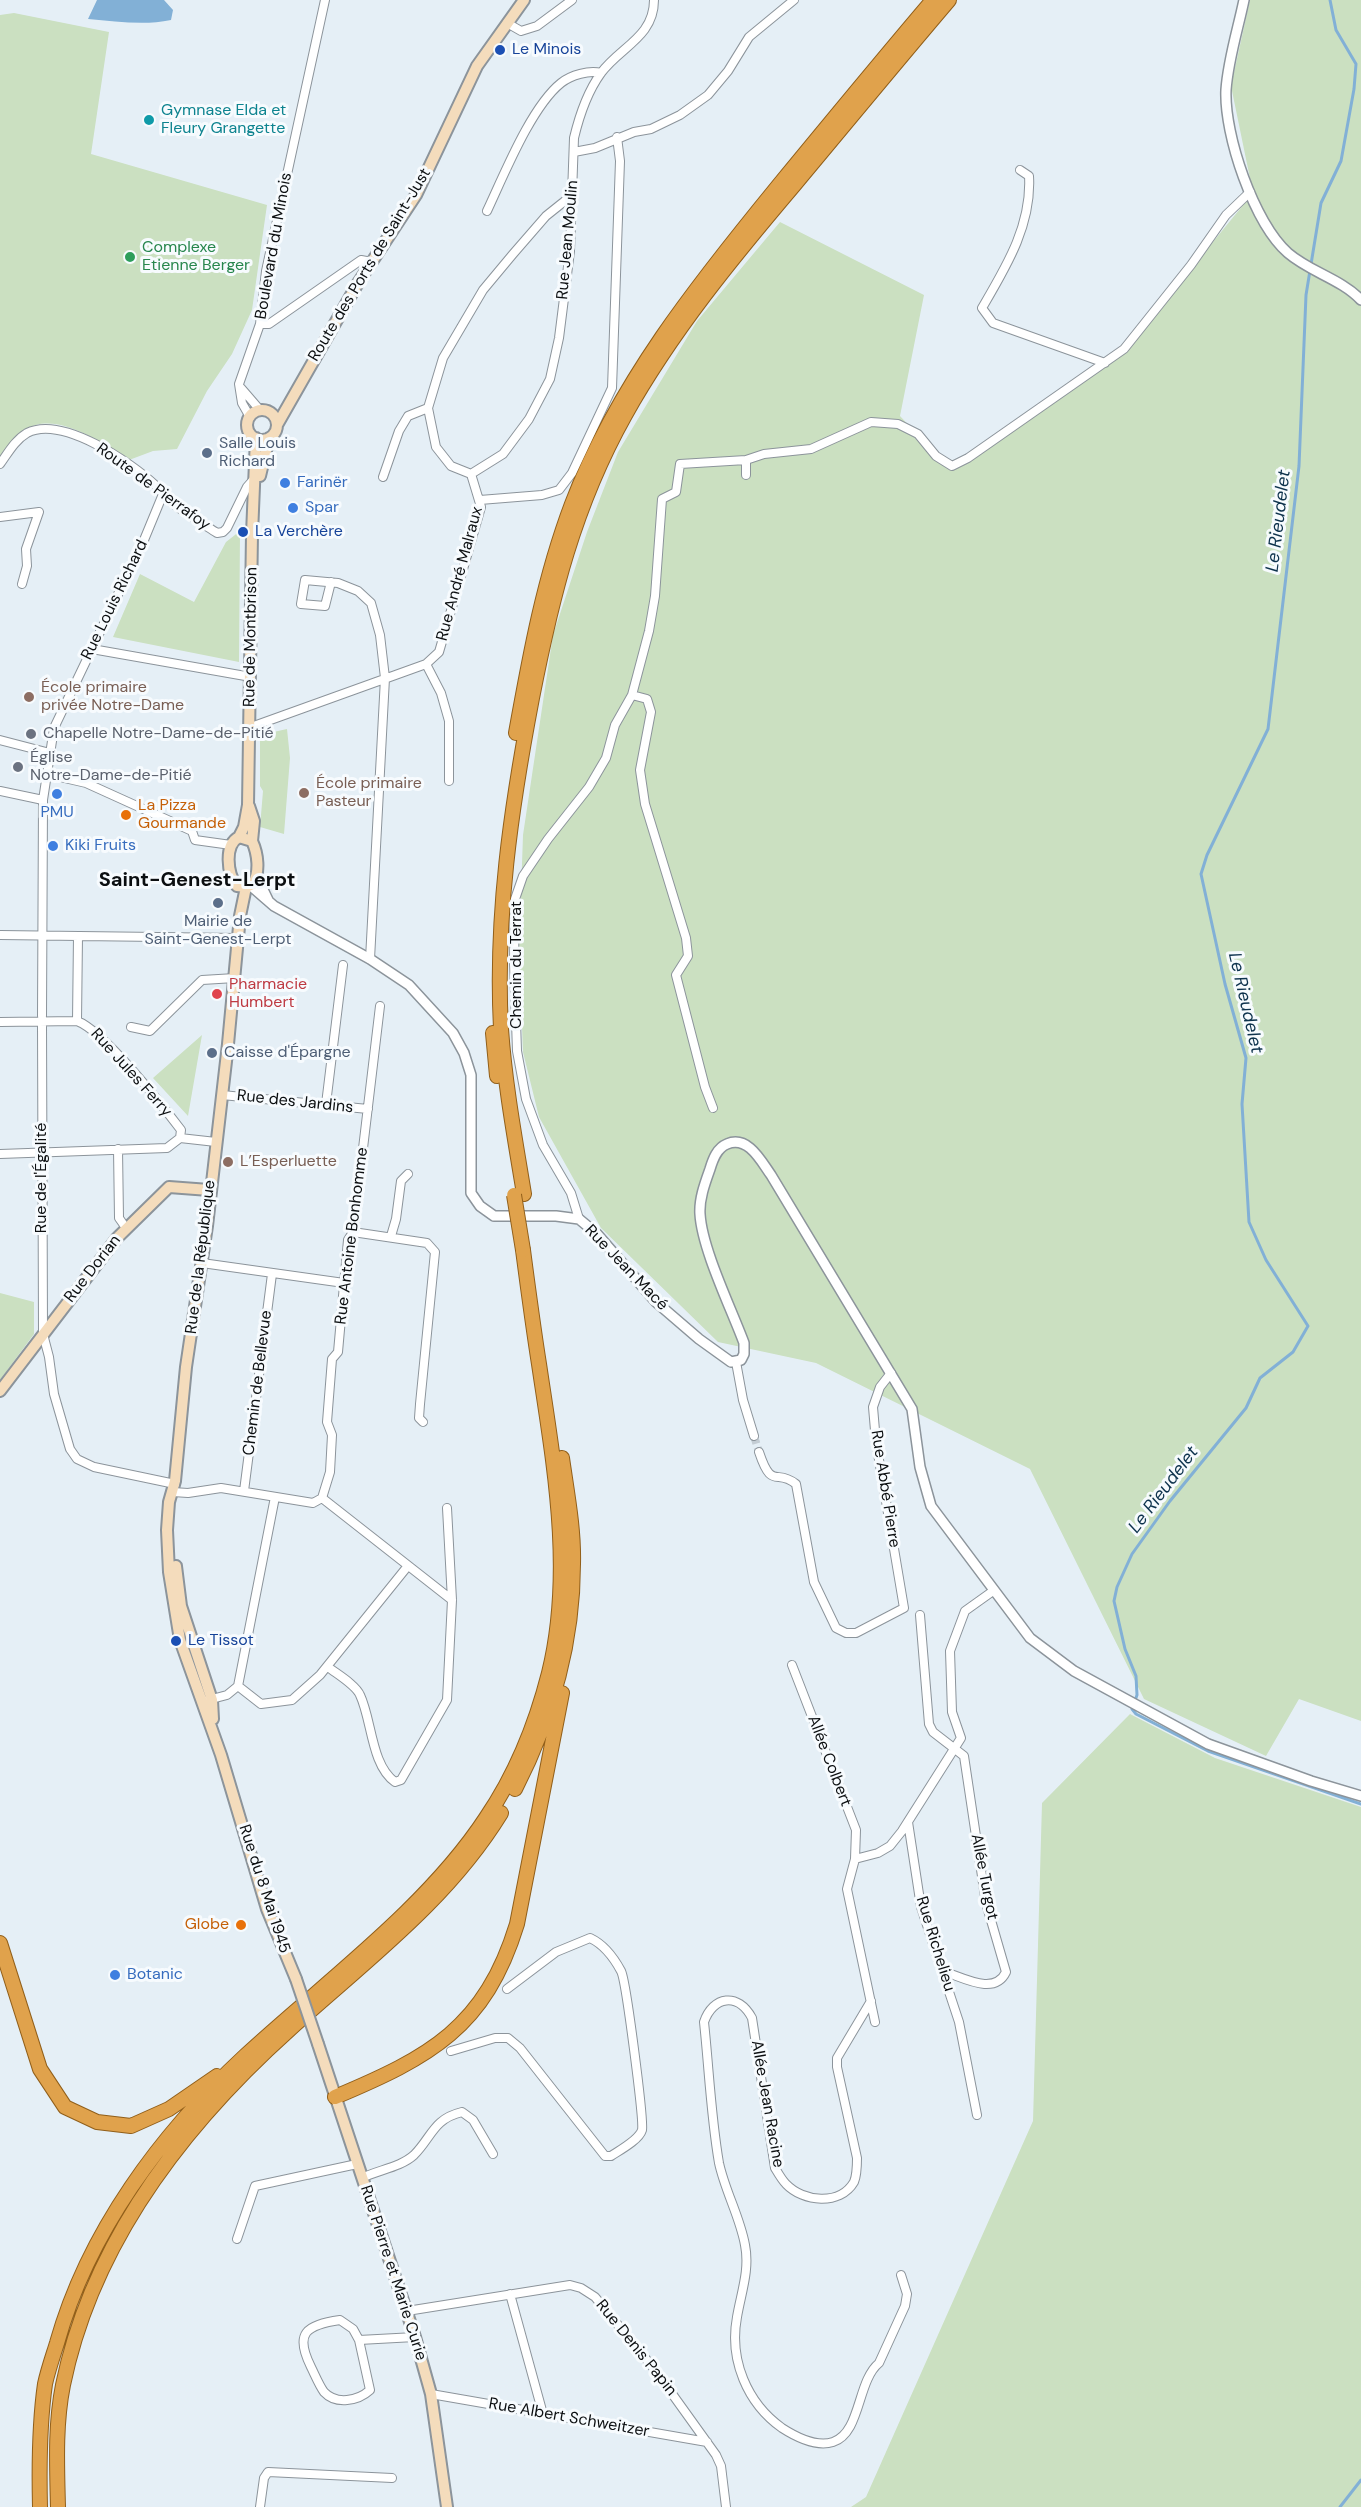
<!DOCTYPE html>
<html>
<head>
<meta charset="utf-8">
<style>
	body { margin:0 }
	canvas { display:block; background:#e5eff6 }
</style>
</head>
<body>
<canvas width="1361" height="2507"></canvas>
<script>
const context = document.querySelector('canvas').getContext('2d');
context.lineJoin = 'round';
function paint(path, color) {
  context.fillStyle = color;
  context.fill(path, 'evenodd');
}
function stroke(path, color, width, dash) {
  context.strokeStyle = color;
  context.lineWidth = width;
  context.lineCap = dash ? 'butt' : 'round';
  context.setLineDash(dash || []);
  context.stroke(path);
}
function drawText(font, color, halo, rows, align = 'center') {
  context.font = font + ' "DM Sans",sans-serif';
  context.lineWidth = 6;
  context.setLineDash([]);
  context.textBaseline = 'middle';
  context.strokeStyle = halo;
  context.fillStyle = color;
  for (const [text, x, y, turn = 0] of rows) {
    context.save();
    context.translate(x, y);
    context.rotate((+turn || 0) * Math.PI / 180);
    context.textAlign = isNaN(turn) ? turn : align;
    if (halo) context.strokeText(text, 0, 0);
    context.fillText(text, 0, 0);
    context.restore();
  }
}
paint(new Path2D(`
	M1250,0H1361V1721L1299,1699L1266,1756L1144,1699L1030,1469L816,1363L718,1342L601,1228L539,1117L523,1052L519,951L523,835L553,635L587,532L618,452L697,321L780,222L924,295L900,416L949,468L1126,348L1253,193L1231,86Z
	M14,13L109,32L91,154L267,205L252,310L232,354L207,391L177,449L153,451L129,460C103,444 56,409 25,430C16,437 8,450 0,458V15Z
	M240,531L239,662L113,637L140,574L194,602L226,542Z
	M287,729L290,758L284,834L260,827L263,791L260,786V735Z
	M202,1035L188,1116L153,1078Z
	M0,1293L34,1302V1334L0,1380Z
	M1130,1714L1215,1758L1361,1807V2507H851L866,2497L1033,2121L1042,1803Z`), '#cbe0c1');
paint(new Path2D(`
	M97,0H164L173,10L171,20C143,26 116,21 88,19Z`), '#82b0d6');
stroke(new Path2D(`
	M1330,0L1336,30L1356,64L1354,89L1341,161L1321,203L1306,295L1299,466L1268,729L1207,855L1201,874L1225,984L1246,1058L1242,1104L1249,1222L1266,1260L1308,1326L1293,1352L1260,1378L1246,1408L1170,1501L1132,1554L1117,1587L1114,1601L1125,1649L1136,1676L1137,1695L1132,1709L1136,1714L1208,1751L1361,1804
	M1340,2507L1361,2480`), '#82b0d6', 3);
stroke(new Path2D(`
	M754,1436L759,1452`), '#c4cdd4', 8, [8, 4]);
const minor = new Path2D(`
	M507,23L521,31L537,26L572,0
	M574,152L595,148L634,132L651,129L680,115L708,95L728,71L749,37L794,0
	M1020,170L1029,176C1032,225 1006,267 982,308L993,323L1105,363
	M487,211C504,175 531,107 561,83C571,75 589,70 601,73
	M260,324H269L361,260L372,262
	M241,388L260,410
	M250,417L242,403L239,384L260,324L266,271L325,0
	M0,464C8,453 15,440 27,433C62,415 130,462 155,485C162,492 167,499 175,505C188,515 203,524 217,533L223,532L227,528L247,487L254,479
	M471,474L503,454L529,419L550,379L559,338L570,251L574,138C579,117 588,91 601,73C620,47 654,37 654,0
	M471,474L451,466L436,447L428,408L443,358L483,290L513,254L546,216L566,200L574,198
	M746,475V460L764,454L811,449L871,422L898,424L918,434L936,456L952,466L968,458L1124,349L1191,265L1226,215L1250,192
	M383,477L399,431L408,416L428,408
	M480,500L542,495L559,490L572,473L612,388L620,161L617,137
	M0,517L39,512L26,549L27,566L22,584
	M331,582L325,606L301,604L305,580L338,583L358,591L371,603L380,635L385,678L370,959
	M92,649L251,677
	M426,664L441,693L449,721V781
	M632,695L647,699L651,712L640,770L645,804L686,938L688,956L676,975L705,1087L713,1108
	M251,727L426,664L439,652L481,507L471,474
	M0,740L50,753
	M47,774L86,783L192,831L195,840L231,845
	M0,791L43,800
	M0,935L238,938
	M42,1016L43,800L54,728L144,540L163,494
	M77,1021C104,1031 162,1105 181,1130L180,1138L216,1142
	M0,1022L77,1021L78,936
	M42,1022L43,1334L49,1357L54,1394L70,1449L77,1459L94,1467L175,1484
	M131,1027L150,1031L202,980L235,978
	M222,1095L368,1109
	M326,1104L343,965
	M118,1149L119,1218L126,1228
	M0,1154L167,1148L180,1138
	M579,1219L571,1193L543,1145L526,1099L517,1051L514,963L515,899L523,876L548,839L589,787L606,758L615,725L632,695L649,631L655,596L662,499L676,492L680,464L746,460
	M353,1232L427,1243L435,1252L420,1404L419,1418L423,1422
	M391,1236L396,1219L401,1181L408,1174
	M202,1263L344,1283
	M736,1362L743,1400L754,1436
	M759,1452C772,1491 776,1468 796,1484L814,1582L836,1628L846,1633H856L904,1608L876,1442L873,1407L880,1387L891,1373
	M244,1491L272,1274
	M173,1492L188,1493L221,1488L313,1503L322,1498L452,1600
	M322,1498L330,1472L332,1435L327,1422L332,1359L338,1352L348,1240L353,1232L380,1006
	M920,1615L929,1724L933,1732L964,1756L986,1903L1006,1972C994,1997 961,1976 942,1971
	M792,1665L856,1830L855,1859L847,1889L875,2022
	M328,1667C337,1674 356,1685 360,1695C372,1720 371,1765 395,1782L401,1780L447,1700L452,1600L447,1508
	M238,1686L275,1497
	M208,1700L227,1695L238,1686L261,1704L292,1700L320,1675L407,1567
	M908,1822L921,1907L959,2022L977,2115
	M855,1859L878,1853L890,1846L902,1831L961,1738L952,1712L950,1651L965,1611L993,1591
	M871,2001L837,2058V2067L857,2158C857,2166 857,2175 854,2182C840,2206 803,2202 786,2184C782,2180 778,2173 775,2168L752,2018C738,1992 713,1996 704,2022C709,2069 711,2117 719,2163C725,2191 740,2217 745,2245C750,2270 741,2293 737,2317C729,2360 747,2403 782,2428C796,2437 817,2447 833,2442C861,2433 857,2381 879,2363L905,2306L907,2294L901,2275
	M451,2051L495,2038H508L520,2048L605,2156H611C620,2150 639,2140 642,2130C644,2120 626,1980 621,1971C614,1958 603,1944 590,1938L556,1952L507,1989
	M362,2178C378,2170 401,2167 414,2155C432,2137 433,2119 462,2112L473,2120L493,2154
	M237,2239L255,2186L357,2164
	M510,2294L543,2414
	M407,2311L570,2285L581,2288L595,2297L655,2370L716,2455L721,2466L726,2507
	M359,2340L370,2390C358,2401 336,2405 324,2392C319,2385 315,2375 311,2367C294,2333 306,2325 340,2320L353,2329L359,2340L415,2337
	M431,2394L707,2442
	M260,2507L264,2478L268,2472L392,2478`);
const tertiary = new Path2D(`
	M1244,0C1238,29 1228,60 1226,90C1224,135 1254,223 1288,253C1310,272 1341,279 1361,300
	M257,877L268,900
	M251,886L274,906L370,959L409,985L453,1033L464,1053L471,1075V1193L480,1206L494,1216H556L579,1219L597,1234L656,1302L699,1339L731,1362L741,1360L744,1354V1343C731,1308 702,1249 700,1214C699,1199 705,1183 710,1169C713,1159 717,1148 727,1144C748,1135 761,1161 771,1175L912,1409L920,1467L931,1506L1030,1638L1074,1671L1208,1744L1311,1781L1361,1796`);
const secondary = new Path2D(`
	M247 425a15 15 0 1 1 30 0a15 15 0 1 1-30 0Z
	M277,425L358,283L416,195L477,66L524,0
	M260,476L269,438
	M249,806L254,821L252,841
	M239,837L244,827L248,805L252,534L256,438
	M239,837L252,841C258,854 260,872 253,884L246,887L237,886C227,874 224,845 239,837Z
	M246,887L240,916L228,1044L207,1226L186,1367L175,1481L169,1502L167,1530L169,1572L180,1640L221,1755L267,1909L296,1979
	M0,1391L117,1238L169,1187L209,1190
	M176,1566L181,1606L212,1700L213,1719
	M318,2044L415,2337L431,2394L447,2507`);
const trunk = new Path2D(`
	M516,733C530,655 544,578 572,504C618,384 698,284 779,185C830,123 881,61 933,0
	M493,1033L497,1076
	M524,1194C515,1139 505,1085 501,1029C495,917 511,808 532,698C552,596 574,506 625,415C672,331 733,257 795,184C846,123 897,61 949,0
	M515,1789C551,1719 573,1642 573,1564C574,1529 567,1493 562,1458
	M0,1943L40,2069L65,2107L97,2122L131,2126L169,2109L217,2076
	M335,2097C430,2057 485,2028 517,1924L562,1693
	M40,2507C39,2466 39,2426 45,2384C48,2370 53,2356 57,2343C88,2232 161,2134 245,2056C324,1983 427,1908 486,1818C516,1774 536,1724 549,1673C574,1572 554,1465 539,1364C533,1326 528,1288 523,1250
	M58,2507C57,2466 55,2425 63,2385C92,2243 184,2124 290,2029C365,1961 447,1901 501,1813`);
stroke(minor, '#8c949b', 10);
stroke(tertiary, '#8c949b', 12);
stroke(secondary, '#8c949b', 14);
stroke(trunk, '#915f1a', 16);
stroke(minor, '#fff', 8);
stroke(tertiary, '#fff', 9);
stroke(secondary, '#f4dcbc', 10);
stroke(trunk, '#e0a24c', 14);
const secondaryBridge = new Path2D(`
	M296,1979L318,2044`);
const trunkBridge = new Path2D(`
	M514,1195L523,1250`);
stroke(secondaryBridge, '#8c949b', 14, []);
stroke(trunkBridge, '#915f1a', 16, []);
stroke(secondaryBridge, '#f4dcbc', 10);
stroke(trunkBridge, '#e0a24c', 14);
for (const [x, y, r, color] of [
	[500,50,6,"#1a4fb4"],
	[149,120,6,"#0f9aa8"],
	[130,257,6,"#2e9e5b"],
	[207,453,6,"#5c6f8a"],
	[285,483,6,"#3f7fe0"],
	[293,508,6,"#3f7fe0"],
	[243,532,6,"#1a4fb4"],
	[29,697,6,"#8d6e63"],
	[31,734,6,"#6b7280"],
	[18,767,6,"#6b7280"],
	[304,793,6,"#8d6e63"],
	[57,794,6,"#3f7fe0"],
	[126,815,6,"#e8710a"],
	[53,846,6,"#3f7fe0"],
	[218,903,6,"#5c6f8a"],
	[217,994,6,"#e0444e"],
	[212,1053,6,"#5c6f8a"],
	[228,1162,6,"#8d6e63"],
	[176,1641,6,"#1a4fb4"],
	[241,1925,6,"#e8710a"],
	[115,1975,6,"#3f7fe0"]
]) {
  const dot = new Path2D();
  dot.arc(x, y, r, 0, 2 * Math.PI);
  context.fillStyle = color;
  context.fill(dot);
  stroke(dot, '#f7fbfe', 2);
}
drawText('16px', '#164399', '#f7fbfe', [
	["Le Minois",512,50],
	["La Verchère",255,532],
	["Le Tissot",188,1641]
], 'left');
drawText('16px', '#0d838f', '#f7fbfe', [
	["Gymnase Elda et",161,111],
	["Fleury Grangette",161,129]
], 'left');
drawText('16px', '#0c0f11', '#f7fbfe', [
	["Rue Jean Moulin",568,240,-85],
	["Boulevard du Minois",274,246,-80],
	["Route des Ports de Saint-Just",370,265,-59],
	["Route de Pierrafoy",153,487,36],
	["Rue André Malraux",460,574,-75],
	["Rue Louis Richard",115,600,-64],
	["Rue de Montbrison",251,637,-89],
	["Chemin du Terrat",517,965,-90],
	["Rue Jules Ferry",131,1073,48],
	["Rue des Jardins",295,1102,6],
	["Rue de l'Égalité",42,1178,-90],
	["Rue Antoine Bonhomme",352,1236,-83],
	["Rue de la République",201,1257,-83],
	["Rue Jean Macé",626,1268,46],
	["Rue Dorian",93,1269,-52],
	["Chemin de Bellevue",258,1383,-83],
	["Rue Abbé Pierre",885,1489,81],
	["Allée Colbert",829,1761,69],
	["Allée Turgot",984,1877,79],
	["Rue du 8 Mai 1945",264,1889,72],
	["Rue Richelieu",935,1944,73],
	["Allée Jean Racine",767,2104,80],
	["Rue Pierre et Marie Curie",393,2273,72],
	["Rue Denis Papin",636,2348,51],
	["Rue Albert Schweitzer",569,2418,10]
]);
drawText('16px', '#27864d', '#f7fbfe', [
	["Complexe",142,248],
	["Etienne Berger",142,266]
], 'left');
drawText('16px', '#4e5e75', '#f7fbfe', [
	["Salle Louis",219,444],
	["Richard",219,462],
	["Mairie de",218,922,"center"],
	["Saint-Genest-Lerpt",218,940,"center"],
	["Caisse d'Épargne",224,1053]
], 'left');
drawText('16px', '#366cbe', '#f7fbfe', [
	["Farinër",297,483],
	["Spar",305,508],
	["PMU",57,813,"center"],
	["Kiki Fruits",65,846],
	["Botanic",127,1975]
], 'left');
drawText('16px', '#785e54', '#f7fbfe', [
	["École primaire",41,688],
	["privée Notre-Dame",41,706],
	["École primaire",316,784],
	["Pasteur",316,802],
	["L’Esperluette",240,1162]
], 'left');
drawText('16px', '#5b616d', '#f7fbfe', [
	["Chapelle Notre-Dame-de-Pitié",43,734],
	["Église",30,758],
	["Notre-Dame-de-Pitié",30,776]
], 'left');
drawText('16px', '#c56008', '#f7fbfe', [
	["La Pizza",138,806],
	["Gourmande",138,824],
	["Globe",229,1925,"right"]
], 'left');
drawText('16px', '#be3a42', '#f7fbfe', [
	["Pharmacie",229,985],
	["Humbert",229,1003]
], 'left');
drawText('italic 18px', '#0e334d', '#f7fbfe', [
	["Le Rieudelet",1279,521,-83],
	["Le Rieudelet",1245,1003,77],
	["Le Rieudelet",1164,1490,-53]
]);
drawText('bold 20px', '#0c0f11', '#f7fbfe', [
	["Saint-Genest-Lerpt",197,881]
]);
</script>
</body>
</html>
